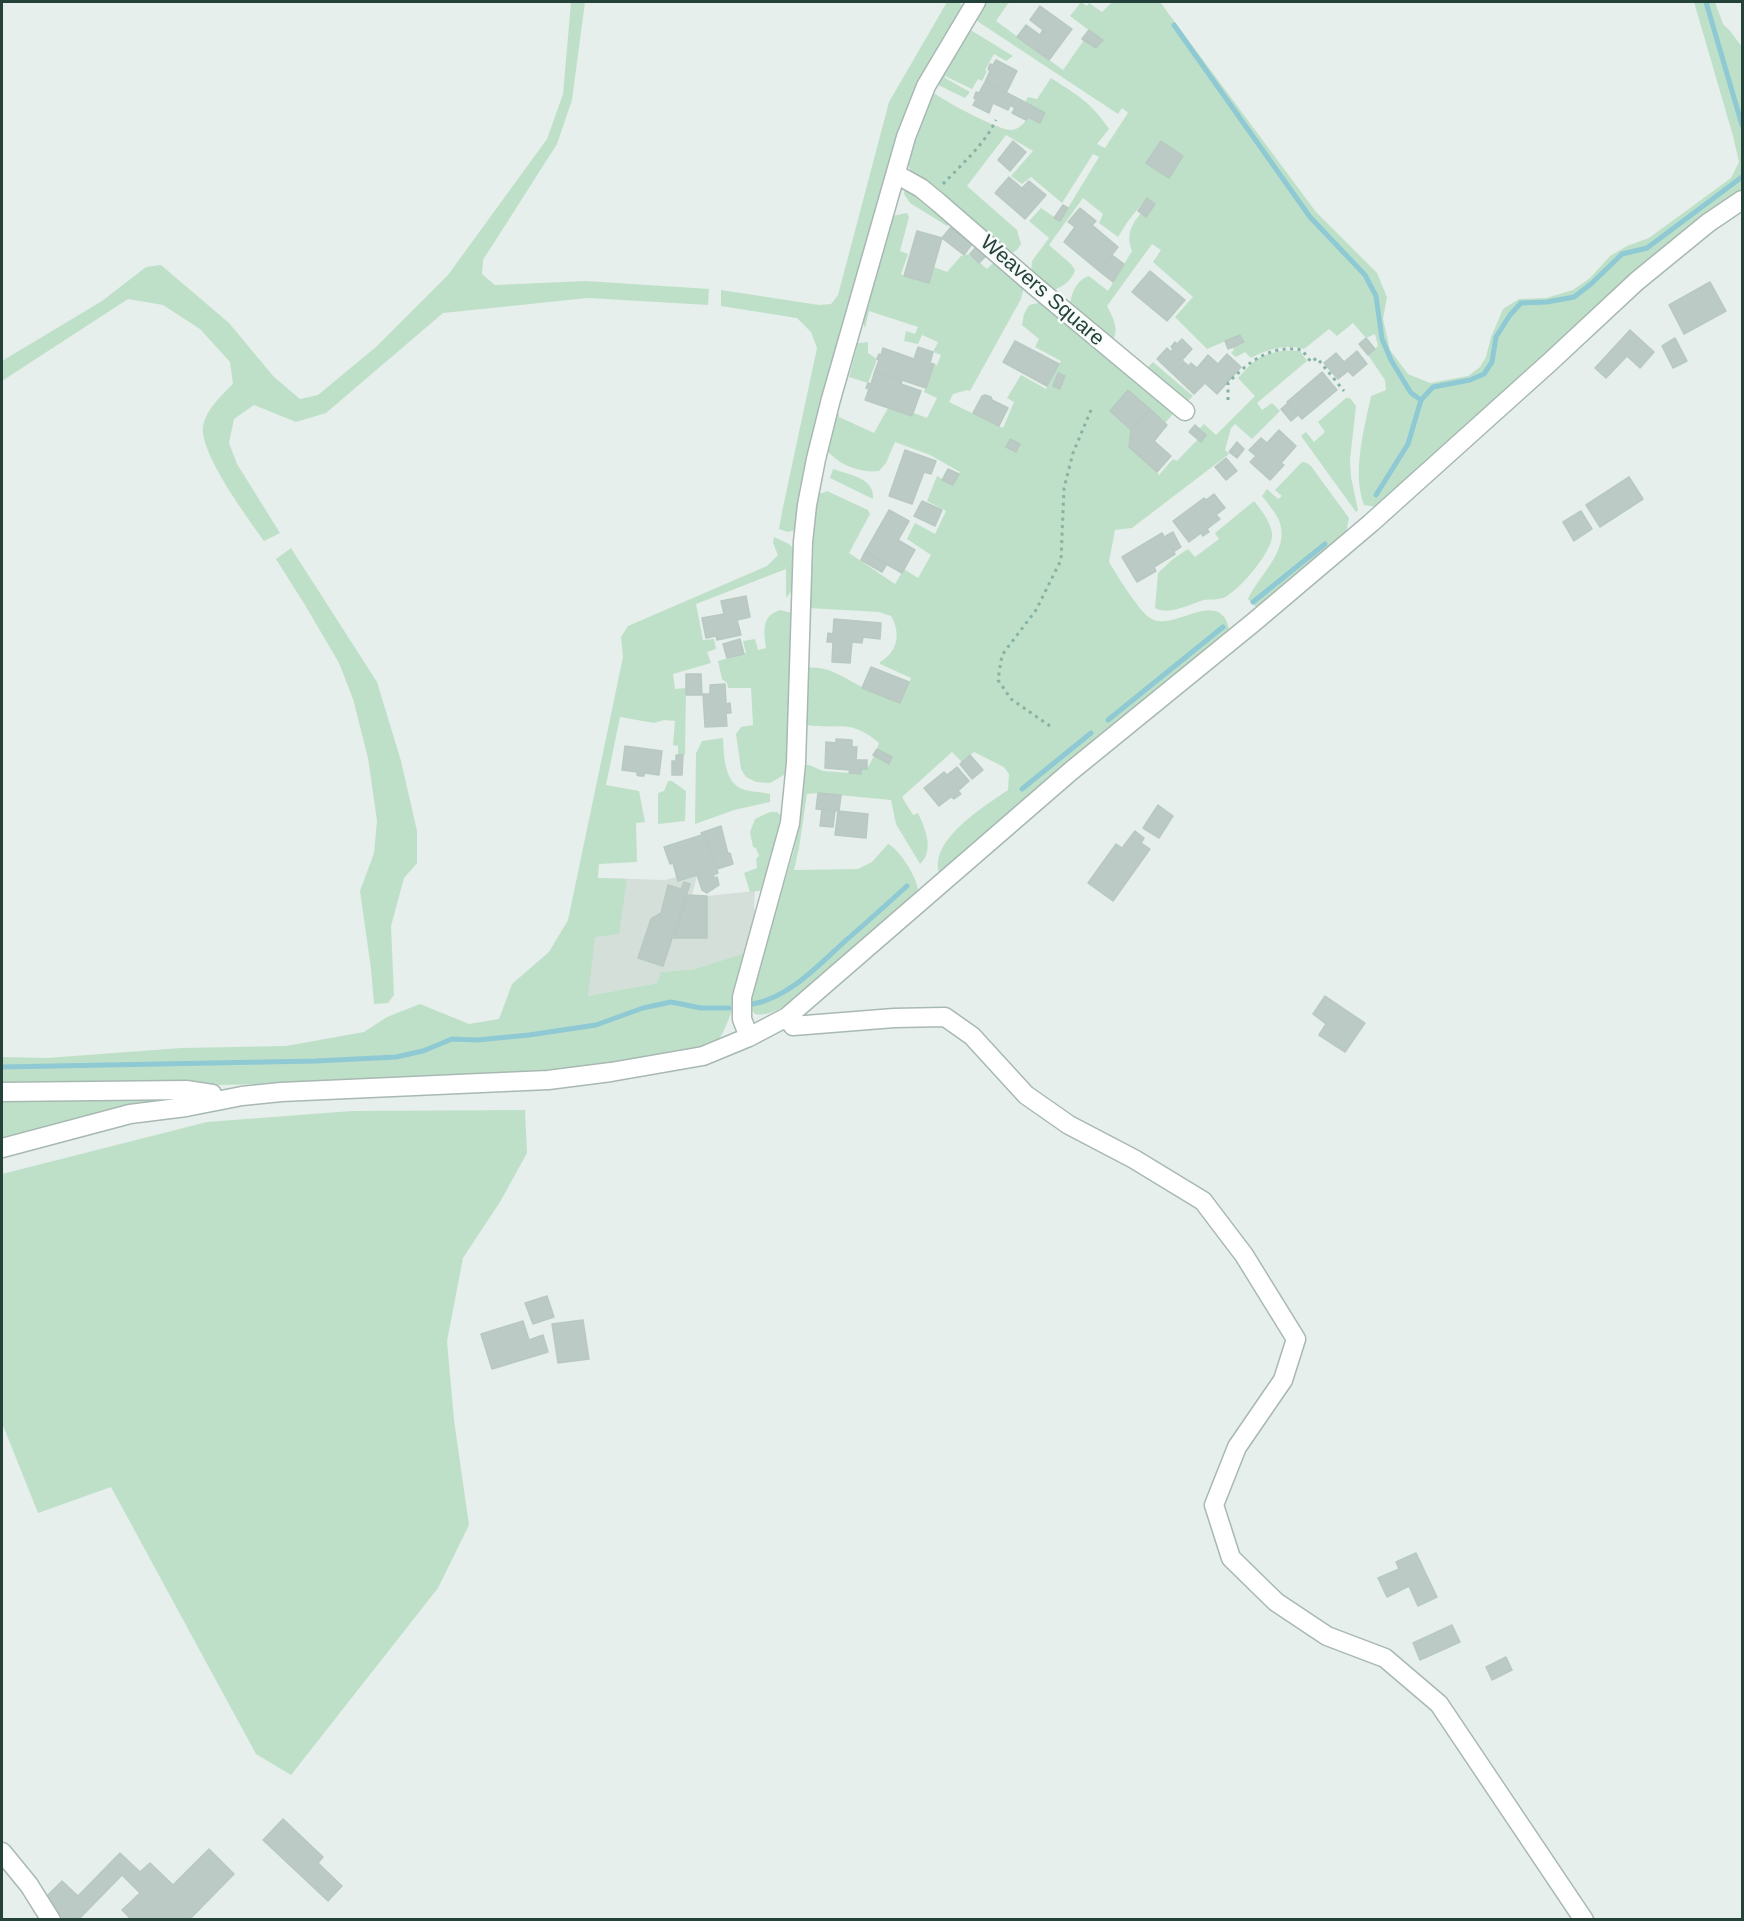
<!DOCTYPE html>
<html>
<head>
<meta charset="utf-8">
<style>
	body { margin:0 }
	#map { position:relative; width:1744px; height:1921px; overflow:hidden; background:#e6efeb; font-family:Helvetica,sans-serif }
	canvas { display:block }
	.frame { position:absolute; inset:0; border:3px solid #24423a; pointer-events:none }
</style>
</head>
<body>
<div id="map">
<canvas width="1744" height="1921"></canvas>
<div class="frame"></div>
</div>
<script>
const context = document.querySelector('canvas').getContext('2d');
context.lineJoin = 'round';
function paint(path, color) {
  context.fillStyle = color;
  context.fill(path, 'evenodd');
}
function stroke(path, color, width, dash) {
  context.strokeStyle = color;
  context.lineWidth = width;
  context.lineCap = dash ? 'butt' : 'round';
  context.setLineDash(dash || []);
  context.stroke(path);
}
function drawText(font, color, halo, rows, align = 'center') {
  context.font = font + ' Helvetica,sans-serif';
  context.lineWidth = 5;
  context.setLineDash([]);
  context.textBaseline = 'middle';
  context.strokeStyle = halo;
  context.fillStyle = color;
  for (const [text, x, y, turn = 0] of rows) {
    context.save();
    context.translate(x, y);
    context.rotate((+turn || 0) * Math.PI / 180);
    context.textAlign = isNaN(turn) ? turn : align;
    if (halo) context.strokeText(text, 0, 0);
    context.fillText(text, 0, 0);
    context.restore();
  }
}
paint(new Path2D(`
	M697,875L692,896H707L755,891L754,908L757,915L748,952L694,969L662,972L657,983L563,1001L605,878L665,880L677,877L679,881Z`), '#d4dfda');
paint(new Path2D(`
	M571,2H585L572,100L557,144L483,260L482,274L495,285L586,281L709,289L708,305L588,298L443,313L326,413L296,422L254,405L234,419L229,443L237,464L280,533L264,541C248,518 199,453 203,426C207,408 220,397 233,384L230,362L200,329L163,305L128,299L2,381V361L102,301L146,267L161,265L229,323L274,377L300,399L318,395L376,347L448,275L547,139L563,94Z
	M947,2H960L962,7L961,13L914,91L901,126L796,530L788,532L779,529L782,512L817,348L811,332L797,318L721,306V290L819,305L831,304L838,295L889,102Z
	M986,2H1009L996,21L1063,70L1084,40L1096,48L1102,40L1070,16L1081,2L1087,6L1089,3L1102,12L1112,2H1160L1316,212L1377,273L1387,297L1383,319L1390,350L1408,374L1430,383L1468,376L1480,367L1486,357L1491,337L1503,309L1519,299L1546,298L1573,290L1590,278L1610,256L1627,246L1649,238L1731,178L1739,162L1733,136L1694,2H1715L1723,24L1731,32L1742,47V191L1731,198L1377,507L1364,505C1352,472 1364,430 1371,396L1386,390L1385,380L1368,355L1378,346L1375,334L1366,338L1353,323L1337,336L1329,329L1304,349C1286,344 1267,349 1251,358L1245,352L1236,357L1231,353L1234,350L1232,347L1243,342L1240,335L1207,349L1175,317L1193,297L1153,262L1161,250L1152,244L1107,306C1113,318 1120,329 1112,342L1070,306C1071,294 1076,280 1089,276L1108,291L1132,251C1126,235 1131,225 1141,213L1146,216L1155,204L1146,199L1128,221L1118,237L1099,223L1103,214L1083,198L1049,245L1071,264L1075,270C1072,281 1062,287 1052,291L1031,273L1032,261L1049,238L1029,221L1041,208L1060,221L1099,157L1093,154L1062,203L1031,177L1022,184L1011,176L1033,151L1006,135L967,186L1017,230L1021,244L1017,250L1008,255L910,169L906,161L929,96L934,93C944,101 1000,131 1011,130C1018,130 1025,123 1028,117L1040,122L1045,113L1025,102L1028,97L1037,99L1051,78C1077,95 1091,102 1109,129L1097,144L1105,148L1128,113L1122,108L1118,114L974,19Z
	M969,29L1013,56L1006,61L994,54L985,70L987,71L982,81L978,79L972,89L945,76V78L970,92L965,98L938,85L939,74Z
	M909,187L1025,283L1021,299L970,391L967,390L953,394L949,402L1003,428L1014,402L1007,398L1021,375L1046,389L1061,361L1035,347L1039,339L1022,325L1024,314L1029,305L1043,302L1174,413L1165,423L1128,391L1110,411L1131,430L1159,475L1173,459L1177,461L1198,439L1201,441L1206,435L1199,429L1204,424L1216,435L1255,396L1238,378C1243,373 1249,365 1256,360C1267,352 1287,349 1300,351L1307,361L1257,403L1262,410L1272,403L1280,411L1252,439L1235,424L1231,428L1225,450L1229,454L1132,528L1115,530L1109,562C1117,575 1138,610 1150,618C1170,631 1203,600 1221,614C1228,619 1227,626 1231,632C1132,711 1033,789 940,876C926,841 985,806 1008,790L1009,774L1004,767L974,752L962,762L952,752L902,797L913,815L918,813C925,828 935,850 920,864L896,824L891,800L818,793L807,794L799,848L794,870L858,869L872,862L888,844C900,849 921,883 918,895L795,1000C782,1007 769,1017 755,1014L751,1009V995L794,850L799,824L803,765H809L823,771L861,774V769H867L874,756L888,764L892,757L877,749L879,743C850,718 839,730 806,725V668C829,665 845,679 864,688C876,694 888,698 900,703L911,678L880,664V662C898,652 901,633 891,616L879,612L808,608L810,536L816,493H823L827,491L868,510L870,514L849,553L895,584L904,569L918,578L931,555L907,539L915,523L935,534L946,511L927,501L937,476L953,485L960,472L930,455L895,442L886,463L879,471C866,473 847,468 836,459C832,456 829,452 824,449L832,412L839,414V417L874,433L888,408L912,416L914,413L927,418L937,398L924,392L934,364L937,365L941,355L933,352L938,342L922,335L918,344L904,341L906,331L915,334L918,327L869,311L865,328L861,318L892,216L907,213L909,217L900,251L908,254L901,274L904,276L929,283L934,267L947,272L961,256L970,254L987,269L995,261L950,223L947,226L910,203L904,194L905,188Z
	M868,342V353L877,359L868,383L849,377L858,343Z
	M1153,362L1193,396L1186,403L1145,370Z
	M1346,398H1350L1356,406L1350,460L1351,477L1358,510L1356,512L1301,436L1306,432L1314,442L1325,432L1318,422Z
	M1302,462L1307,463L1311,466L1349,518L1346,533L1256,607L1248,599C1258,576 1289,552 1280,523C1277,514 1268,504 1262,496L1267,489L1278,499L1282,496L1275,490Z
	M833,469C850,475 875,478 873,499L830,478Z
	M1254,501C1262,511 1270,521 1272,533C1275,550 1237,593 1223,598C1217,600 1210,599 1204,600C1190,604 1169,616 1155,608L1158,573L1173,559L1188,549L1195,557L1219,539L1215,533Z
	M774,537L789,544L796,551C795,567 798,587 786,598V569L696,604L703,640L714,639L716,649L707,652L711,663L673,674L675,689L686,688L685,755H678V746L673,745L675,721L664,720L654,723L620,717L606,785L639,791L645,822L636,823L637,862L599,864L598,878L627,879L619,934L595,937L588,996L657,983L661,972L694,969L748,952C742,972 730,1033 714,1044C711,1046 705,1048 701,1050L568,1073L322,1083L217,1085L187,1083L2,1087V1057L47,1058L181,1048L286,1046L364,1032L387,1017L420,1004L469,1024L499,1019L512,984L549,952L568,920L623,657L621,637L628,626L767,566L778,555L773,543Z
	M291,548L377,682L401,761L417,831V863L404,878L391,926L394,995L388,1003L374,1004L371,969L360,891L374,853L377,821L368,758L353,699L339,663L305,605L276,559Z
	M780,610L792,613L789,772L770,783L756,782L746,777L741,769L736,734L741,727L753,725L751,688H728L727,683L722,679L718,661L746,653L743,641L755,639L758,650L766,648C764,631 761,616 780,610Z
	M723,738C724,756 724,784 745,790C753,792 762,792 770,794V802L734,810L695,824L696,753L702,741Z
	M668,781H672L686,791L685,821L658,824V793L664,791Z
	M770,812H777L781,816L765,890L750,892L744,873L757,868L756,859L759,856L756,848L753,847L750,832L755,819Z
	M192,1097L2,1142V1098Z
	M525,1110L527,1153L500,1202L463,1258L447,1341L454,1420L469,1525L438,1588L291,1775L256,1754L111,1487L38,1513L2,1423V1174L207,1122L352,1111Z`), '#bfe0c8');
stroke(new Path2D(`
	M1706,2L1742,125
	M1174,25L1310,217L1365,275L1376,296L1382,339L1391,360L1411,393L1421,400
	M1376,495L1408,444L1421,400L1433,387L1470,380L1484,374L1492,362L1496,337L1510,315L1521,303L1547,302L1574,297L1591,284L1622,254L1647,248L1742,177
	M1253,602L1325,544
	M1108,720L1223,627
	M1022,789L1091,733
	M753,1004C789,997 818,966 844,942C865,924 886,905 907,886
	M2,1067L316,1061L396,1057L423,1051L452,1039L477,1040L529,1035L596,1025L643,1008L671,1002L701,1008H729`), '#8ec9d4', 5);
const building = new Path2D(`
	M1040,6L1072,29L1049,60L1017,37L1026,25L1040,35L1043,30L1030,20Z
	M1089,30L1103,40L1096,48L1082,39Z
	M996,60L1017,71L1006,93L985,82L990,71L988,69L990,64L993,65Z
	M985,82L1015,97L1008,110L993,103L989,113L973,105L976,99L974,98L976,92L979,93Z
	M1015,97L1045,113L1040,123L1028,117L1026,120L1012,113L1015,108L1010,105Z
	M1013,141L1026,152L1010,171L998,160Z
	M1161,141L1183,156L1169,178L1146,163Z
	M1009,177L1039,203L1025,219L995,193Z
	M1029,181L1046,195L1039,203L1022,188Z
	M1147,198L1155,204L1146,217L1138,211Z
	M1063,205L1068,208L1060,221L1054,218Z
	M1080,208L1096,221L1092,225L1118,247L1099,271L1064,242L1075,227L1068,222Z
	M951,227L972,244L964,255L942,238Z
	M917,231L942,238L929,283L904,276Z
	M976,247L986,256L979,263L970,254Z
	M1112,255L1124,264L1113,282L1099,271Z
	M1150,271L1185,300L1167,321L1132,292Z
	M1710,282L1726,311L1684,334L1669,305Z
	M1630,330L1654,352L1640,368L1627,356L1606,378L1595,368Z
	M1240,335L1244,342L1228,349L1225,341Z
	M1366,338L1375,349L1368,355L1359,344Z
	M1675,338L1687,361L1673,368L1662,346Z
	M1182,339L1192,349L1182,360L1185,363L1174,375L1157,359L1167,348L1171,352L1173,349L1171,347L1175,342L1177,344Z
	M1015,341L1059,364L1047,386L1003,362Z
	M918,347L933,352L930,363L934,364L926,388L875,371L879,360L877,359L878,356L879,354L881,355L883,348L914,359Z
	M1357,351L1367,364L1353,376L1348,371L1338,379L1324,363L1336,353L1344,362Z
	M1227,354L1241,367L1217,394L1205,383L1194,394L1174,375L1185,363L1189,366L1191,363L1197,368L1208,355L1218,364Z
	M875,371L902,380L901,384L921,391L912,416L865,400L869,389L866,388L868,383L871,384Z
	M1322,372L1337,390L1302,419L1287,402Z
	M1058,373L1065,376L1060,389L1053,386Z
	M1128,390L1150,409L1131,430L1110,411Z
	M985,395L991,397L992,400L1008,408L999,426L973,413L982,396Z
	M1288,403L1298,415L1291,421L1281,409Z
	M1150,409L1167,425L1154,441L1171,456L1157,472L1129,447L1131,430Z
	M1195,425L1206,435L1201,442L1189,432Z
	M1279,430L1296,446L1281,463L1284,465L1270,480L1250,462L1256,456L1249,450L1261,438L1267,443Z
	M1010,439L1020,444L1016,452L1006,447Z
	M1237,442L1244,449L1237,458L1229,452Z
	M905,450L936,461L931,474L924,472L912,504L889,496Z
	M1226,458L1237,471L1226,480L1215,467Z
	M948,469L959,474L953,485L942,480Z
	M1629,477L1643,499L1600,527L1586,505Z
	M1214,494L1225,508L1216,515L1220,519L1207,529L1209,532L1203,536L1201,533L1189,542L1173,521L1204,498L1206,500Z
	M922,501L942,510L935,526L914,516Z
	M889,510L909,521L898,540L915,550L902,573L865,552Z
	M1581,511L1592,529L1574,541L1563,522Z
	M1173,532L1181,547L1175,551L1166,536Z
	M1162,533L1175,554L1154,567L1156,571L1137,582L1122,557Z
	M865,552L887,564L882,572L861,560Z
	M746,596L750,617L737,620L741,635L717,640L716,636L706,638L702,618L724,614L721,601Z
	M834,619L881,623L880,639L863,637L862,643L852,642L850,663L832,662L833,642H827L828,633L833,634Z
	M740,639L744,654L727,658L723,644Z
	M871,667L909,682L900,703L862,688Z
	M686,674H701L702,695H686Z
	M725,684L726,704L730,703L731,713H726L727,726L705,727L703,694H710V685Z
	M836,739L852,740V747H857L856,760H867V769H861V774L849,773L850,770L825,768L826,742L836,743Z
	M625,746L662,751L659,775L644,773V776H640L637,775V772L622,770Z
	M877,749L892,757L889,764L873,755Z
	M676,755H683L682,775H672V761H676Z
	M970,755L983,770L972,779L960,764Z
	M957,767L969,781L958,791L961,794L954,799L951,797L939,806L924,788L944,772L947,775Z
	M818,793L841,795L839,811L816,809Z
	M1158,805L1173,816L1159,838L1143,828Z
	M822,809L835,811L833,827L820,826Z
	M838,811L868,814L866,838L835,835Z
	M721,826L728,854L730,853L733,864L717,869L705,834L702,835L701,833Z
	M1135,831L1144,838L1141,843L1150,849L1113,901L1088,883L1116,844L1122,848Z
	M705,834L718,873L713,875L714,878L717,877L719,885L707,893L702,890L697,875L678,881L673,863L670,864L664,847Z
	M684,882L690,884L663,966L638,958L651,919L661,913L668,885L681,889Z
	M687,895L707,896V938H674Z
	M1325,996L1365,1023L1345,1052L1319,1035L1326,1024L1313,1014Z
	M547,1296L554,1317L533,1324L525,1303Z
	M583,1320L589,1359L558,1363L552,1324Z
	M523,1321L529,1340L543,1335L548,1352L492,1369L481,1334Z
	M1416,1553L1437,1597L1418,1606L1409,1586L1387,1597L1378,1578L1399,1569L1396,1562Z
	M1452,1625L1460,1642L1420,1660L1413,1643Z
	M1506,1657L1512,1670L1492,1680L1486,1667Z
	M283,1819L323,1857L318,1863L342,1886L328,1901L263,1840Z
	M209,1849L234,1874L189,1920H132L122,1910L140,1893L122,1875L78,1920H65L44,1899L62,1881L78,1896L120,1853L140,1872L150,1863L173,1885Z`);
paint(building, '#bbcac4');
stroke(building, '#b8c9c2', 1.5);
const minor = new Path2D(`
	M896,174L921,188L938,202L1036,287L1185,411
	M787,1017L793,1026L894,1018L945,1017L972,1036L1026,1095L1069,1125L1134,1159L1203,1201L1244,1255L1296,1339L1283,1380L1237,1447L1214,1505L1231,1558L1276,1602L1327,1636L1385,1658L1439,1704L1584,1920
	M749,1037L742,1019V997L790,823L796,763L803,542L807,505L816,459L831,399L906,137L926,86L976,2
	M2,1092L186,1090L212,1094L215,1101
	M2,1148L130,1114L186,1107L242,1096L281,1092L548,1080L611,1072L703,1056L749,1037L787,1017L1071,771L1254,622L1371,523L1550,362L1637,281L1708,223L1742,200
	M2,1852L29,1885L51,1920`);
stroke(minor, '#a8b8b2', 21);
stroke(new Path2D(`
	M943,184C962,164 984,145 996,120
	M1228,400V383C1248,362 1271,344 1302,350L1311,362L1317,358L1344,391
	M1050,726L1011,699L998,680L1002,655L1036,610L1061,560L1064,488L1073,453L1091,410`), '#86b3a5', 3, [3, 4.5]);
stroke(minor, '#fff', 18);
drawText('21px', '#24423a', '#f7fbf9', [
	["Weavers Square",1042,291,41]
]);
</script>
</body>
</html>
